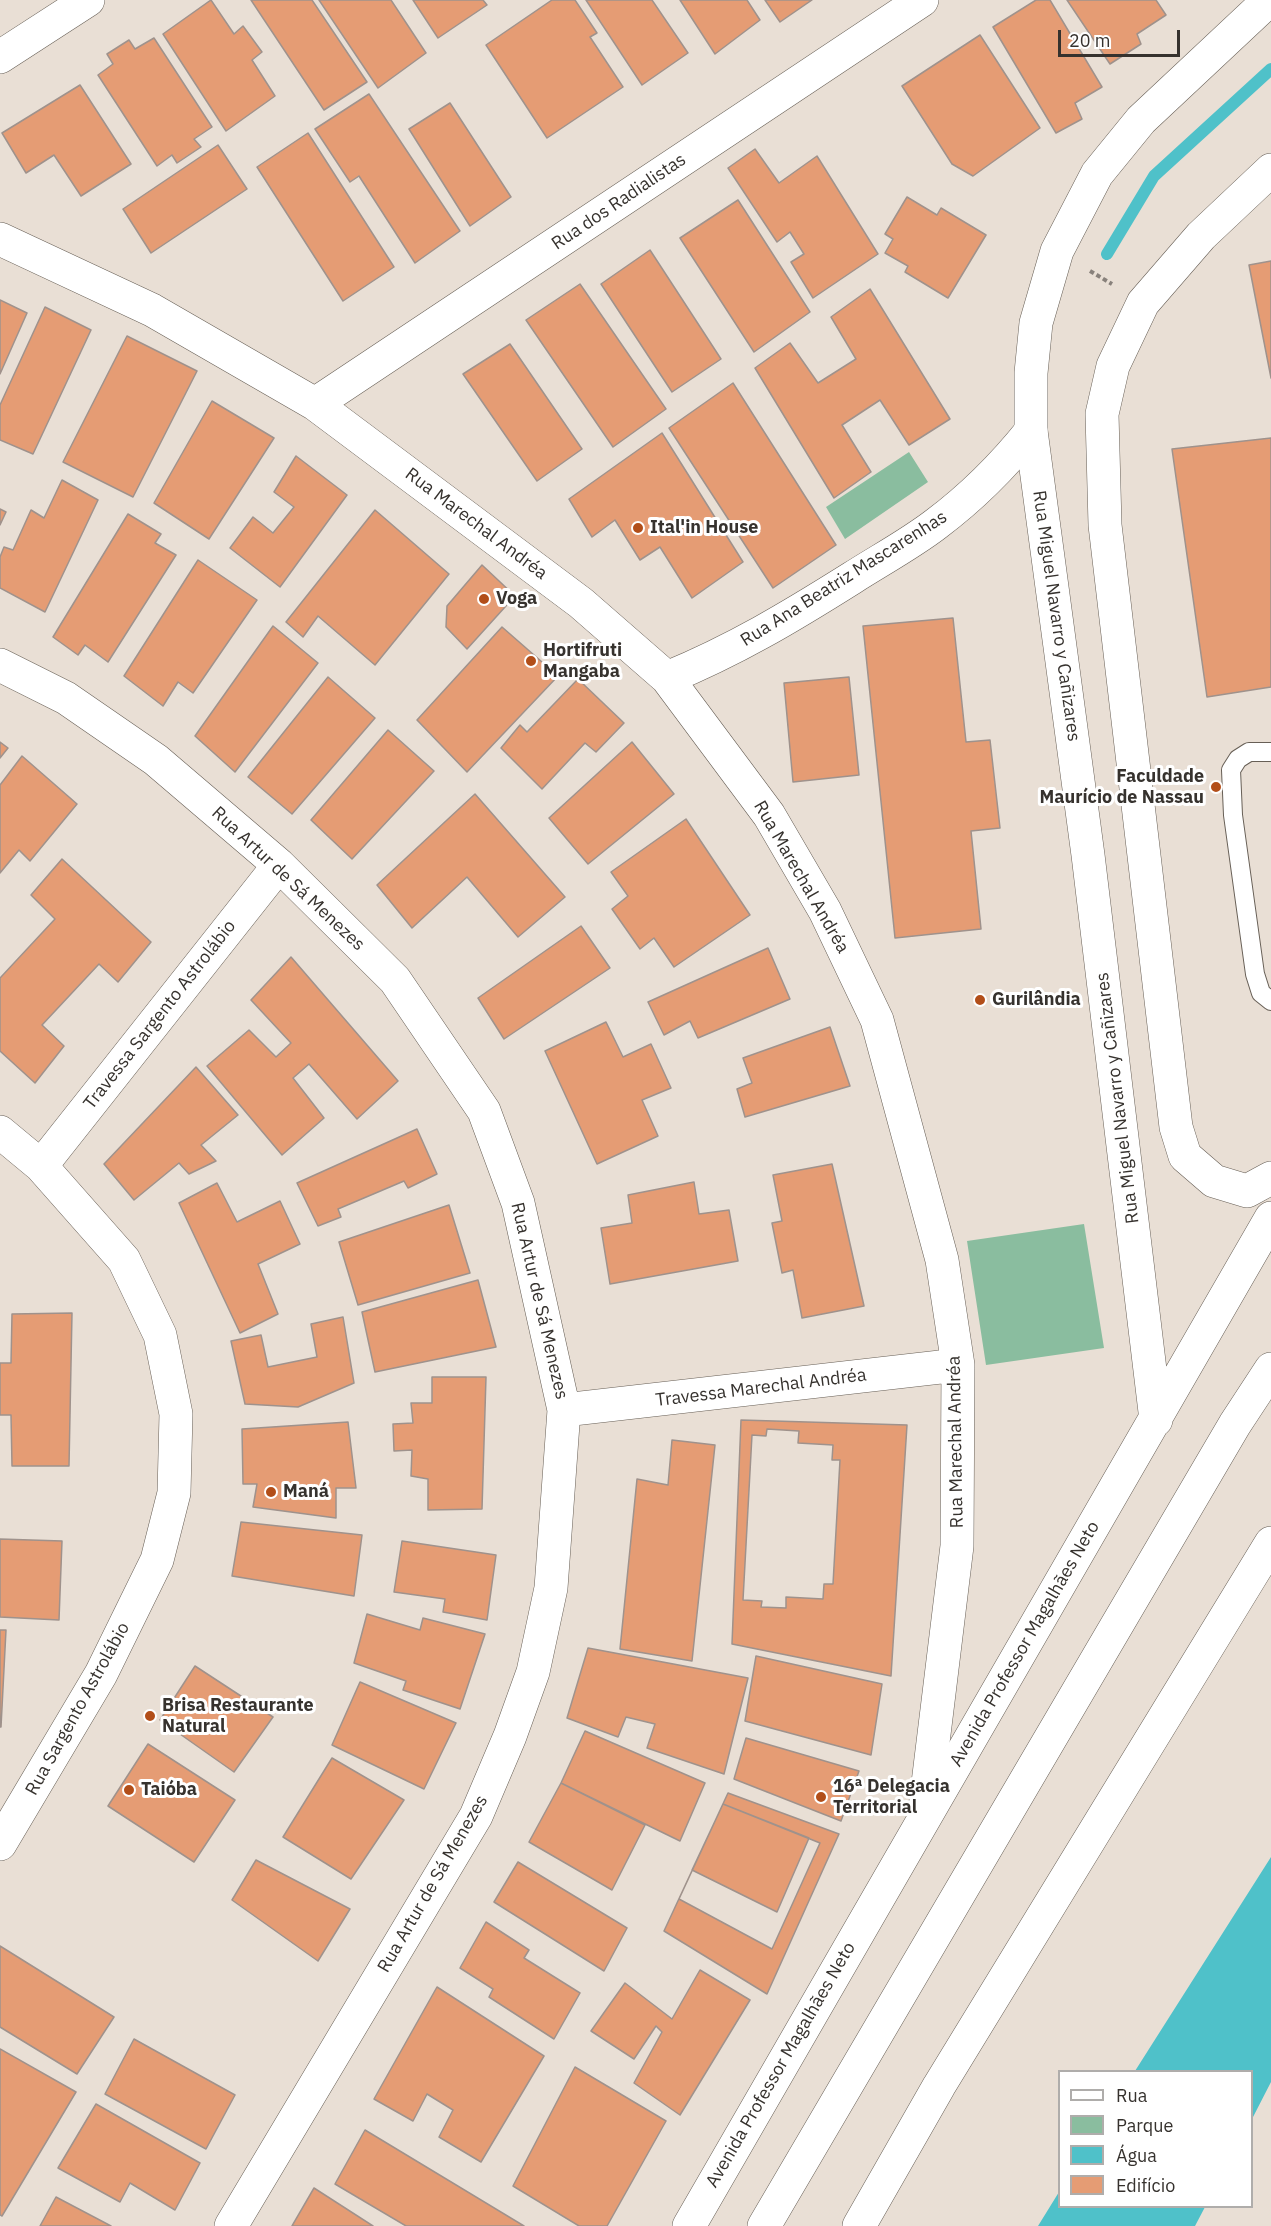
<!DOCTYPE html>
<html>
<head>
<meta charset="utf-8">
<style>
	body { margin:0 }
	#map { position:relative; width:1271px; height:2226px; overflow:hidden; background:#e9dfd5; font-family:"IBM Plex Sans",sans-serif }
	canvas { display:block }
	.legend { position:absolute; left:1058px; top:2070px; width:195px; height:138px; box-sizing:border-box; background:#fff; border:2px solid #afadab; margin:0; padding:8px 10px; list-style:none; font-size:18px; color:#36322e }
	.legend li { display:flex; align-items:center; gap:12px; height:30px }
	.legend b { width:30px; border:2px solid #afadab }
	.scale { position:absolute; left:1058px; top:30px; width:122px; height:27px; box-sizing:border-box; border:3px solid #36322e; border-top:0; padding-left:8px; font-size:18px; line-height:21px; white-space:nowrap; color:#36322e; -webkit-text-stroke:4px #fff; paint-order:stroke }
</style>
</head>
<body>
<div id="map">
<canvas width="1271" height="2226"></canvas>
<ul class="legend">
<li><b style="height:8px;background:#fff"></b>Rua</li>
<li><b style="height:16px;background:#8abd9f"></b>Parque</li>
<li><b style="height:16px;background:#4fc1c9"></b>Água</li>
<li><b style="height:16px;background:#e59c74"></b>Edifício</li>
</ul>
<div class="scale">20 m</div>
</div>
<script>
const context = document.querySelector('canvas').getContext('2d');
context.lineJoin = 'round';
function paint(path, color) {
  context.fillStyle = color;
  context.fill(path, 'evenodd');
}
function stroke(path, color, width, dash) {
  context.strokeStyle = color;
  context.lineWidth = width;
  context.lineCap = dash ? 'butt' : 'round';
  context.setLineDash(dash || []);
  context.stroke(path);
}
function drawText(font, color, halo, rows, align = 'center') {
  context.font = font + ' "IBM Plex Sans",sans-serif';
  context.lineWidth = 6;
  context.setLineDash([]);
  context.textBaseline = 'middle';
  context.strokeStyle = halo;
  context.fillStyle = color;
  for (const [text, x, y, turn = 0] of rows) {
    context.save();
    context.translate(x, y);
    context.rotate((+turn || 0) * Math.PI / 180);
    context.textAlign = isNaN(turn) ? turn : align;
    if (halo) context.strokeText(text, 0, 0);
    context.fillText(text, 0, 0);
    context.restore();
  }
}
paint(new Path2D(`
	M909,452L928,482L845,539L826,507Z
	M1084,1224L1104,1348L986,1365L967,1241Z`), '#8abd9f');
paint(new Path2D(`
	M1271,1857V2082L1252,2119V2072L1135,2071Z
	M1059,2192L1060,2206L1205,2207L1195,2226H1038Z`), '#4fc1c9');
stroke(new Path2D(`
	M1107,254L1154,176L1271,69`), '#4fc1c9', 12);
const building = new Path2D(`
	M211,0L234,34L243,26L262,52L252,60L275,96L226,131L163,34Z
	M251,0H312L367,82L324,110Z
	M319,0H391L426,53L378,88Z
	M413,0H483L487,5L438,38Z
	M552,0H575L597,33L590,37L623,87L547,138L486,45Z
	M586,0H652L688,53L642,85Z
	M680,0H747L760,20L715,54Z
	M765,0H812L780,22Z
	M1036,0H1050L1102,87L1075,103L1082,119L1056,133L993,27Z
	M1067,0H1156L1166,15L1137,34L1141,44L1110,64Z
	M980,35L1040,128L973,176L952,164L902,86Z
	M154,38L212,127L194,139L201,147L177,163L172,155L157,166L98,75L113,64L107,54L129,40L135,49Z
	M80,85L131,164L81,196L54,155L26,173L2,133Z
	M369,94L460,231L415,263L359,176L350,182L315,129Z
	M450,103L511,197L470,226L409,129Z
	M308,133L394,267L343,301L257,167Z
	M218,145L247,189L151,253L123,209Z
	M755,149L779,183L817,156L878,254L813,298L791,262L804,254L790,232L777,242L728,168Z
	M907,197L937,215L941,208L986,235L948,298L905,272L908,266L885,253L893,239L885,234Z
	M738,200L810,312L754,352L680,238Z
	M650,250L721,359L672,392L601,284Z
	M1271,261V378L1249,265Z
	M580,284L666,409L613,447L526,320Z
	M870,289L950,419L909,445L880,400L842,425L871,472L834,498L755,368L790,343L818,383L856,359L831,317Z
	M0,300L27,313L0,374Z
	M45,307L91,330L33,454L0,440V405Z
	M127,336L197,371L133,497L63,462Z
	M510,344L582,449L537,481L463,374Z
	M733,383L836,545L773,588L669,428Z
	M212,401L274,438L209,539L154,503Z
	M662,433L743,562L692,598L660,547L640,560L615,520L592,537L569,499Z
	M1271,438V687L1207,697L1172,449Z
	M296,456L347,495L280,587L230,548L253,517L273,533L294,507L274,492Z
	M62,480L98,500L45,612L0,588V557L4,547L13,550L31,510L44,518Z
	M0,509L6,512L0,525Z
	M375,510L449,574L375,665L318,616L303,637L286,622Z
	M128,514L161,534L155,543L176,555L108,662L85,645L78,655L53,637Z
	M198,560L257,600L193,693L178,682L163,706L124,676Z
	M482,565L515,596L467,649L446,627L447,606Z
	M953,618L966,742L990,740L1000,828L971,831L981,929L895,938L863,626Z
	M273,626L318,663L235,772L195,736Z
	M502,627L558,676L467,772L417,720Z
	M328,677L375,718L292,814L248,777Z
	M849,677L859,775L793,782L784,683Z
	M578,679L624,723L596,752L585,743L542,789L501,748L520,725L527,732Z
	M388,730L434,771L352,859L311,820Z
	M0,742L8,748L0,758Z
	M632,742L674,794L588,864L549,818Z
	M22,756L77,804L30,861L19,850L0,873V785Z
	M475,794L565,897L518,937L467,877L412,928L377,885Z
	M686,819L750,915L674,967L654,938L640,949L612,909L628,896L611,872Z
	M62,859L151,942L118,982L99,964L42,1025L64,1046L35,1083L0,1051V978L55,919L31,895Z
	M581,926L610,968L504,1039L478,998Z
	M768,948L790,999L698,1038L690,1021L664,1035L648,1002Z
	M291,957L398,1081L357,1119L309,1064L293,1078L324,1118L282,1155L207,1066L249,1030L276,1057L291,1043L251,1000Z
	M606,1022L623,1057L651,1044L671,1088L642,1100L658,1136L597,1164L545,1051Z
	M830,1027L850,1086L745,1117L737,1089L752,1083L743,1058Z
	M196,1067L238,1115L201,1145L216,1161L189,1174L179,1163L134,1200L104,1164Z
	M417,1129L437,1174L408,1188L404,1181L338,1209L341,1217L318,1226L297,1183Z
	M832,1164L864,1306L802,1318L793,1270L782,1273L772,1223L782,1221L773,1175Z
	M694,1182L699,1214L729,1210L738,1261L610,1284L601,1228L632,1223L628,1195Z
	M217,1183L237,1222L280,1201L300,1244L258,1264L278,1314L240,1333L179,1203Z
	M449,1205L470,1273L358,1305L339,1242Z
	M478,1280L496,1347L375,1372L362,1312Z
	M72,1313L69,1466H12L11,1415H0V1363H11L12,1314Z
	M343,1317L354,1383L298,1407L245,1404L231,1341L261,1335L268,1367L317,1357L311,1324Z
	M432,1377H486L482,1509L428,1510V1479L411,1476L412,1450L394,1451L393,1424L413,1423L411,1403H432Z
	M741,1420L907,1425L891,1676L732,1644Z
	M348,1422L356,1488H336V1518L253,1507L257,1484H243L242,1429Z
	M767,1429L799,1431L798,1443L833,1445L832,1460H840L833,1584H824L823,1599L786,1597V1608L761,1607L762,1601L743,1600L752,1435L766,1436Z
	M672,1440L715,1445L692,1661L620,1649L637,1479L668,1485Z
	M241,1522L362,1535L354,1596L232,1576Z
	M0,1539L62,1541L59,1620L0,1617Z
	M402,1541L496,1555L487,1620L443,1612L445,1599L394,1592Z
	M367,1614L420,1630L423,1618L485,1634L460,1709L403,1690L406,1681L354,1663Z
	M0,1630H6L1,1727H0Z
	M588,1648L748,1678L724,1774L647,1748L655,1724L626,1717L618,1737L567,1718Z
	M756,1656L882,1684L871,1755L745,1721Z
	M195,1666L273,1717L234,1772L160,1720Z
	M360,1682L456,1723L424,1789L332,1745Z
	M585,1731L705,1783L680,1841L561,1783Z
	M746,1738L859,1771L841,1821L734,1779Z
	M148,1744L235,1800L194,1862L108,1806Z
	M332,1758L404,1800L351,1879L283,1837Z
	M561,1783L645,1825L612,1890L529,1842Z
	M728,1793L839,1834L767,1994L664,1931Z
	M723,1804L820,1843L772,1949L679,1899Z
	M723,1804L809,1838L777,1912L692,1870Z
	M256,1860L350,1909L318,1961L232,1900Z
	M518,1862L627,1928L604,1971L494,1902Z
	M486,1922L529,1950L524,1958L580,1993L554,2039L489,1997L493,1989L460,1968Z
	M0,1946L114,2017L77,2074L0,2027Z
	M700,1970L750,2000L680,2115L634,2083L662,2032L656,2026L634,2059L591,2031L625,1983L672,2019Z
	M437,1987L544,2056L481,2162L439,2137L453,2110L427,2094L413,2121L374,2099Z
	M134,2039L235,2095L206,2149L105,2094Z
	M0,2049L76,2092L2,2216L0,2215Z
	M575,2067L666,2121L607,2226H579L513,2186Z
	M96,2104L200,2163L175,2210L130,2183L120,2202L58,2168Z
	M365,2130L524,2226H406L335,2184Z
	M314,2188L373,2226H292Z
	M56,2197L111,2226H40Z`);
paint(building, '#e59c74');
stroke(building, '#9f928c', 1.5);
const service = new Path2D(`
	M1271,752H1249L1238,759L1231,770L1233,815L1255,974L1261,993L1271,1001`);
const minor = new Path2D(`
	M0,57L88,0
	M0,239L152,310L315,404L581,603L667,678L769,815L825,911L877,1020L942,1260L958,1365L957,1546L924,1816
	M315,404L922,0
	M0,665L66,698L156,760L279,865L395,980L484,1111L518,1203L564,1410L551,1588L533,1672L510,1736L476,1816L231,2226
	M667,678C735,650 790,617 852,578C880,560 910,544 936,524C972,497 1003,466 1031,431
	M0,1132L41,1166L124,1260L160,1335L176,1414L174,1493L157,1560L101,1674L0,1844
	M41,1166L279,865
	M564,1410L958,1365`);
const tertiary = new Path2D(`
	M1271,170L1201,236L1143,303L1113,366L1102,414L1105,525L1176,1127L1185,1156L1214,1181L1247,1191L1271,1178
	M1156,1420L1088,855L1031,431V373L1036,323L1057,251L1097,174L1141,120L1269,0
	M689,2226L1271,1218`);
const primary = new Path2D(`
	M764,2226L1235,1424L1271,1369
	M859,2226L939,2086L1271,1543`);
stroke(service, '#675f56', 20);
stroke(minor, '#675f56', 34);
stroke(tertiary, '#675f56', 34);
stroke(primary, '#675f56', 34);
stroke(new Path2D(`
	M1090,271L1112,284`), '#88817b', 4, [4.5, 3]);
stroke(service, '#fff', 18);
stroke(minor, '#fff', 33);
stroke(tertiary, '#fff', 33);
stroke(primary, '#fff', 33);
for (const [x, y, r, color] of [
	[638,528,6,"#b24e19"],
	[484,599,6,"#b24e19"],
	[531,661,6,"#b24e19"],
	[1216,787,6,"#b24e19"],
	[980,1000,6,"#b24e19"],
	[271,1492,6,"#b24e19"],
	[150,1716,6,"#b24e19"],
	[129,1790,6,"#b24e19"],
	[821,1797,6,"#b24e19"]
]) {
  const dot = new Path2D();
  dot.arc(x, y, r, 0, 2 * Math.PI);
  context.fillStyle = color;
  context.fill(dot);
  stroke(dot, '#fff', 2);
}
drawText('18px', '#36322e', '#fff', [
	["Rua dos Radialistas",619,202,-34],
	["Rua Marechal Andréa",476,524,37],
	["Rua Ana Beatriz Mascarenhas",844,579,-32],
	["Rua Miguel Navarro y Cañizares",1056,616,82],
	["Rua Marechal Andréa",801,877,60],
	["Rua Artur de Sá Menezes",288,879,43],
	["Travessa Sargento Astrolábio",160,1015,-52],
	["Rua Miguel Navarro y Cañizares",1118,1098,-97],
	["Rua Artur de Sá Menezes",539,1301,77],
	["Travessa Marechal Andréa",761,1388,-7],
	["Rua Marechal Andréa",956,1442,-91],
	["Avenida Professor Magalhães Neto",1025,1644,-60],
	["Rua Sargento Astrolábio",78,1709,-61],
	["Rua Artur de Sá Menezes",433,1884,-60],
	["Avenida Professor Magalhães Neto",781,2065,-60]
]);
drawText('bold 18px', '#36322e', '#fff', [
	["Ital'in House",650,528],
	["Voga",496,599],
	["Hortifruti",543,651],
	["Mangaba",543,672],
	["Faculdade",1204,777,"right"],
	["Maurício de Nassau",1204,798,"right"],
	["Gurilândia",992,1000],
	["Maná",283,1492],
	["Brisa Restaurante",162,1706],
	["Natural",162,1727],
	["16ª Delegacia",833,1787],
	["Territorial",833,1808],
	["Taióba",141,1790]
], 'left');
</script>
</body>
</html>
